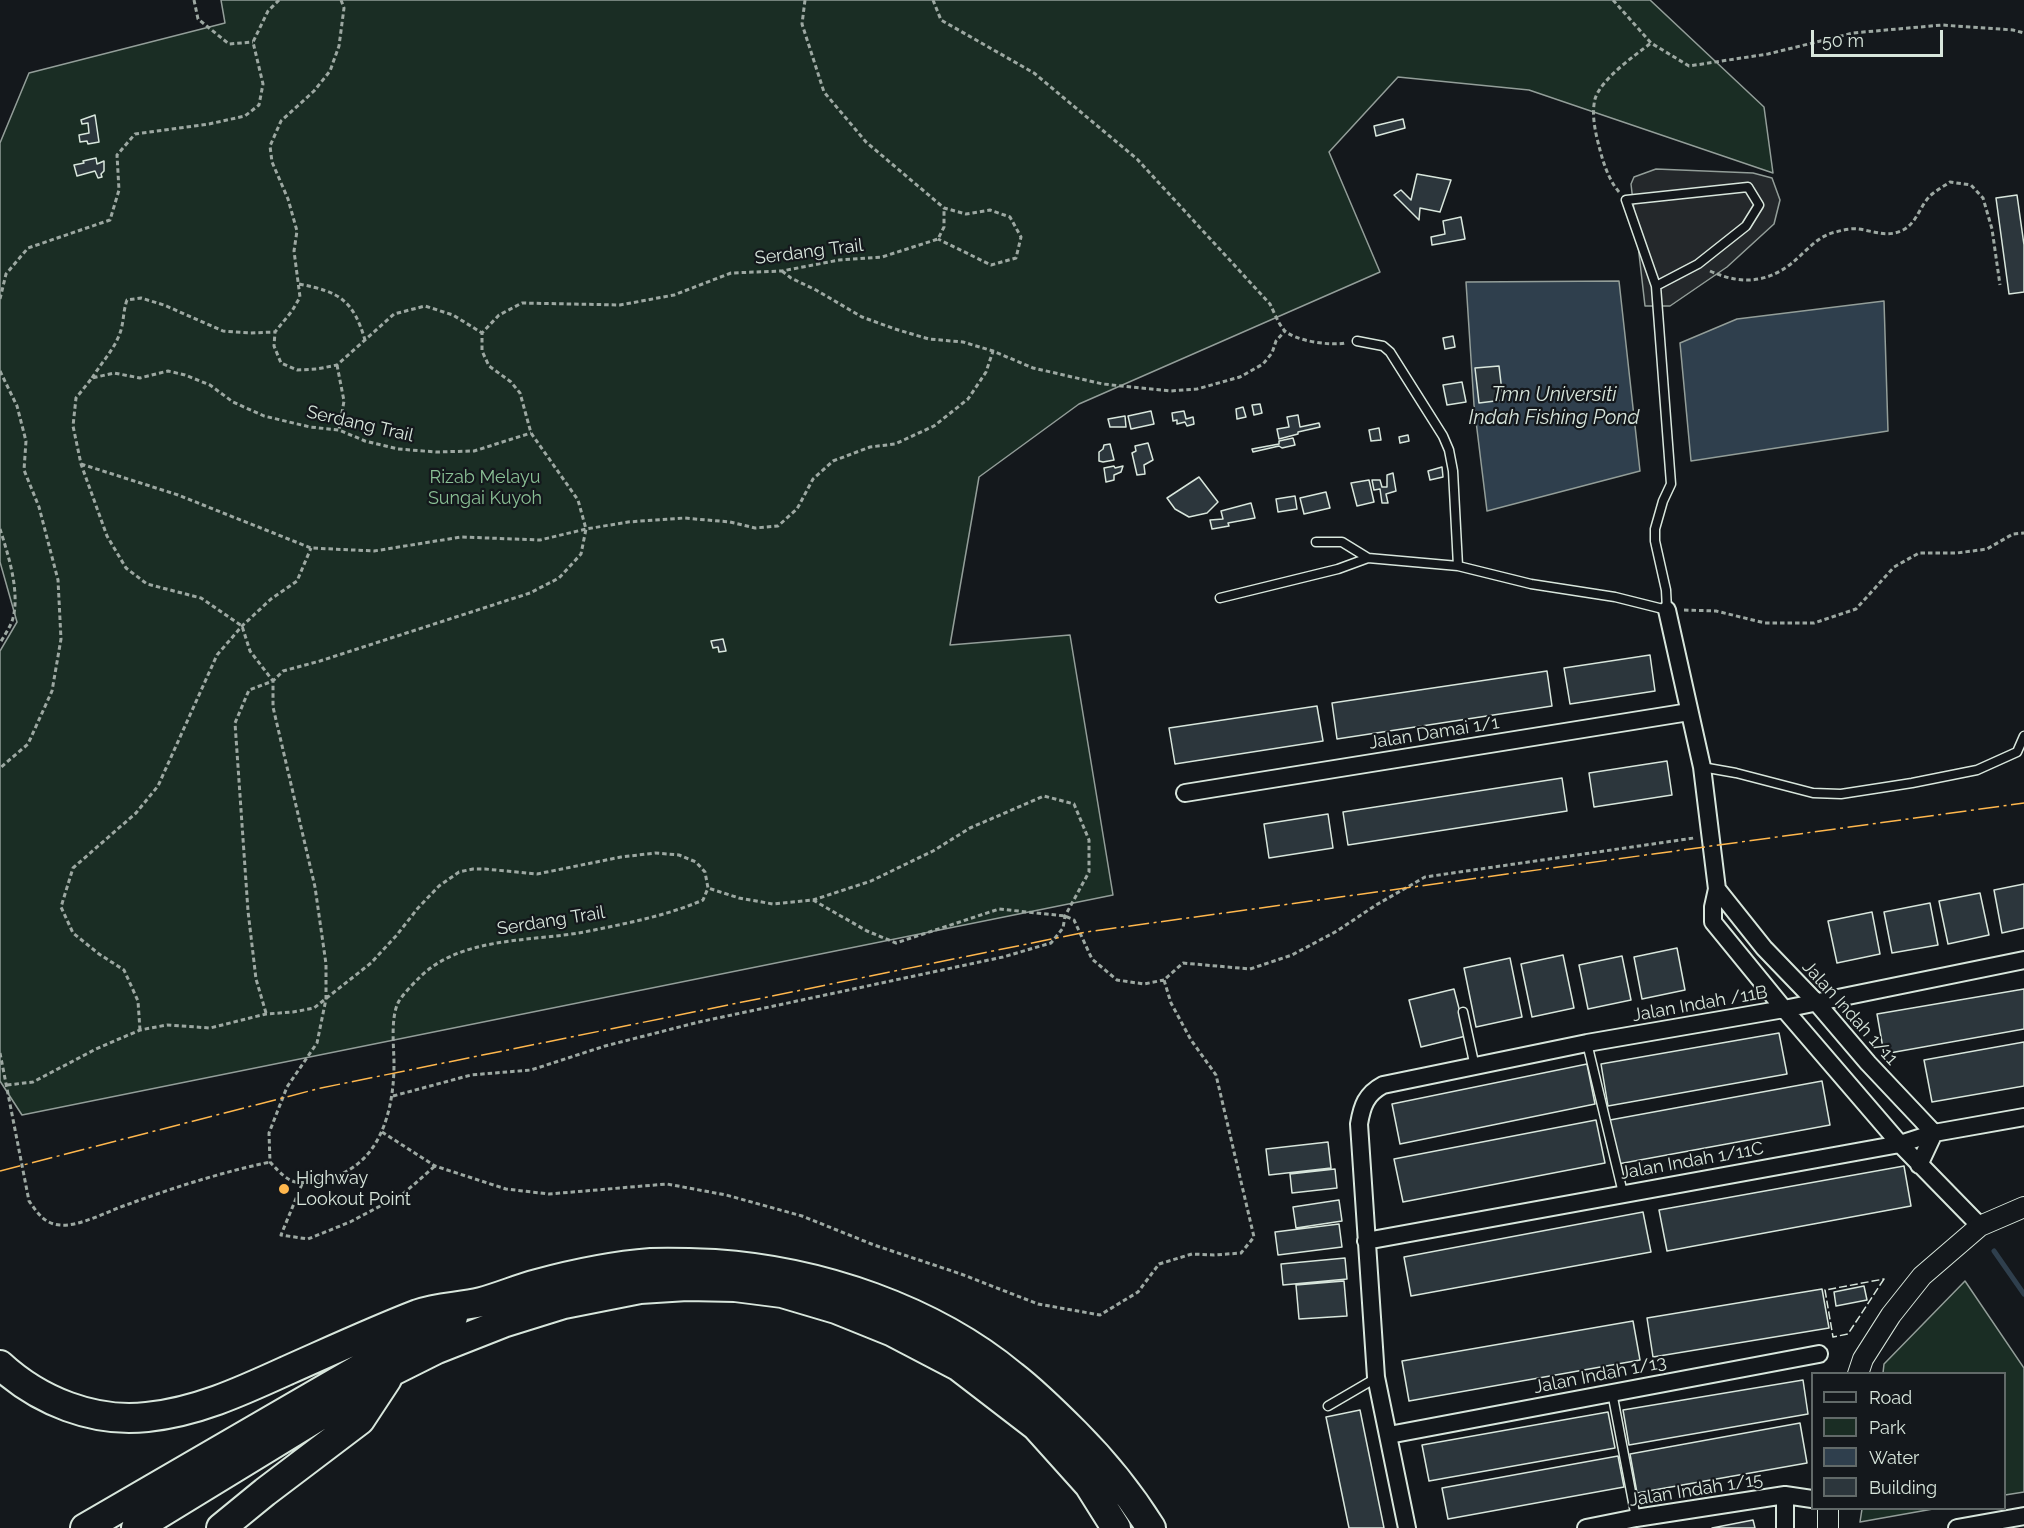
<!DOCTYPE html>
<html>
<head>
<meta charset="utf-8">
<style>
	body { margin:0 }
	#map { position:relative; width:2024px; height:1528px; overflow:hidden; background:#14181c; font-family:Raleway,sans-serif }
	canvas { display:block }
	.legend { position:absolute; left:1811px; top:1372px; width:195px; height:138px; box-sizing:border-box; background:#14181c; border:2px solid #626a69; margin:0; padding:8px 10px; list-style:none; font-size:18px; color:#d8e6dc }
	.legend li { display:flex; align-items:center; gap:12px; height:30px }
	.legend b { width:30px; border:2px solid #626a69 }
	.scale { position:absolute; left:1811px; top:30px; width:132px; height:27px; box-sizing:border-box; border:3px solid #d8e6dc; border-top:0; padding-left:8px; font-size:18px; line-height:21px; white-space:nowrap; color:#d8e6dc; -webkit-text-stroke:4px #14181c; paint-order:stroke }
</style>
</head>
<body>
<div id="map">
<canvas width="2024" height="1528"></canvas>
<ul class="legend">
<li><b style="height:8px;background:#14181c"></b>Road</li>
<li><b style="height:16px;background:#1a2d24"></b>Park</li>
<li><b style="height:16px;background:#2f3f4d"></b>Water</li>
<li><b style="height:16px;background:#2c363c"></b>Building</li>
</ul>
<div class="scale">50 m</div>
</div>
<script>
const context = document.querySelector('canvas').getContext('2d');
context.lineJoin = 'round';
function paint(path, color) {
  context.fillStyle = color;
  context.fill(path, 'evenodd');
}
function stroke(path, color, width, dash) {
  context.strokeStyle = color;
  context.lineWidth = width;
  context.lineCap = dash ? 'butt' : 'round';
  context.setLineDash(dash || []);
  context.stroke(path);
}
function drawText(font, color, halo, rows, align = 'center') {
  context.font = font + ' Raleway,sans-serif';
  context.lineWidth = 4.5;
  context.setLineDash([]);
  context.textBaseline = 'middle';
  context.strokeStyle = halo;
  context.fillStyle = color;
  for (const [text, x, y, turn = 0] of rows) {
    context.save();
    context.translate(x, y);
    context.rotate((+turn || 0) * Math.PI / 180);
    context.textAlign = isNaN(turn) ? turn : align;
    if (halo) context.strokeText(text, 0, 0);
    context.fillText(text, 0, 0);
    context.restore();
  }
}
const green = new Path2D(`
	M221,0H1650L1764,107L1773,173L1529,90L1398,77L1329,152L1380,272L1079,404L979,477L950,645L1070,635L1113,895L22,1115L0,1081V651L17,622L0,562V143L29,73L225,23Z
	M1965,1281L2024,1368V1492L2005,1495L2004,1374L1883,1373L1884,1364Z
	M1862,1509V1508L1933,1509L1860,1522Z`);
paint(green, '#1a2d24');
stroke(green, '#939e99', 1.5);
const parking = new Path2D(`
	M1656,169L1753,173L1772,178L1780,200L1774,224L1727,267L1670,306H1645L1631,184L1634,177Z`);
paint(parking, '#24282b');
stroke(parking, '#939e99', 1.5);
const water = new Path2D(`
	M1619,281L1640,471L1487,511L1474,405L1466,282Z
	M1884,301L1888,431L1691,461L1680,343L1737,319Z`);
paint(water, '#2f3f4d');
stroke(water, '#939e99', 1.5);
stroke(new Path2D(`
	M1994,1251L2024,1294`), '#2f3f4d', 5);
const building = new Path2D(`
	M95,115L99,142L88,144L87,141L80,142L79,135L89,133L88,123L82,124L81,120Z
	M1403,119L1405,128L1376,136L1374,126Z
	M96,158L97,164L104,161V171L101,174L102,177L98,178L95,171L77,176L74,165L84,163L83,161Z
	M1417,174L1451,180L1440,212L1420,208L1419,220L1394,195L1401,190L1411,200Z
	M2017,195L2024,245V292L2009,294L1996,198Z
	M1461,217L1465,239L1432,245L1431,237L1445,234L1443,221Z
	M1453,336L1455,347L1445,349L1443,338Z
	M1499,366L1503,400L1479,403L1475,368Z
	M1462,382L1466,402L1447,405L1443,385Z
	M1260,404L1262,413L1254,415L1252,405Z
	M1243,407L1246,417L1237,419L1236,409Z
	M1151,411L1154,424L1131,429L1128,416Z
	M1184,411L1186,419L1193,417L1194,424L1187,426L1185,422L1177,424V420L1173,421L1172,413Z
	M1298,415L1300,427L1319,423L1320,427L1298,432V434L1279,439L1277,429L1289,427L1287,417Z
	M1125,416L1126,427H1110L1108,419Z
	M1379,428L1381,440L1371,441L1369,430Z
	M1408,435L1409,441L1400,443L1399,437Z
	M1293,438L1295,445L1282,448L1279,446L1253,452L1252,449L1279,444V441Z
	M1148,443L1153,460L1144,465L1145,474L1137,475L1132,453L1136,451L1135,446Z
	M1110,444L1114,460L1103,462L1099,461V452L1103,449L1104,445Z
	M1114,466L1115,468L1123,466L1121,472L1114,475V480L1106,482L1104,468Z
	M1442,467L1443,477L1430,480L1428,471Z
	M1393,473L1396,491L1386,494L1388,503H1382L1380,489L1374,490L1372,480H1380L1382,487H1387V475Z
	M1199,477L1218,502L1207,513L1189,517L1175,509L1167,498Z
	M1369,480L1374,502L1357,506L1351,483Z
	M1326,492L1330,508L1304,514L1300,498Z
	M1295,496L1297,509L1278,512L1276,499Z
	M1251,503L1255,518L1228,523L1229,526L1212,529L1210,520L1223,519L1221,511Z
	M723,639L726,651L719,652L718,647L713,648L711,641Z
	M1650,655L1655,691L1570,704L1564,668Z
	M1547,671L1552,706L1337,739L1332,703Z
	M1317,706L1323,741L1175,764L1169,728Z
	M1667,761L1672,795L1594,807L1589,773Z
	M1562,778L1567,811L1348,845L1343,812Z
	M1328,814L1333,848L1269,858L1264,824Z
	M2024,884V928L2002,933L1994,890Z
	M1980,893L1989,935L1948,944L1939,901Z
	M1930,903L1938,945L1892,953L1884,912Z
	M1872,912L1880,954L1837,963L1828,921Z
	M1677,948L1685,990L1642,999L1634,957Z
	M1563,955L1574,1008L1532,1017L1521,964Z
	M1622,956L1631,1000L1588,1009L1579,965Z
	M1510,958L1522,1017L1476,1027L1464,968Z
	M1454,989L1466,1036L1421,1047L1409,1000Z
	M2024,989V1029L1884,1054L1877,1014Z
	M1779,1033L1787,1074L1608,1106L1601,1064Z
	M2024,1042V1086L1932,1102L1924,1060Z
	M1587,1064L1595,1104L1400,1144L1392,1104Z
	M1822,1081L1830,1125L1618,1164L1610,1120Z
	M1596,1120L1605,1163L1403,1202L1394,1159Z
	M1328,1142L1331,1168L1269,1175L1266,1149Z
	M1904,1166L1911,1206L1667,1251L1659,1210Z
	M1335,1169L1337,1188L1292,1193L1290,1174Z
	M1339,1200L1342,1221L1296,1228L1293,1207Z
	M1643,1212L1651,1252L1411,1296L1404,1257Z
	M1339,1224L1342,1247L1278,1255L1275,1232Z
	M1345,1258L1347,1279L1283,1285L1281,1264Z
	M1344,1281L1347,1316L1299,1319L1296,1285Z
	M1864,1286L1867,1300L1836,1306L1834,1292Z
	M1822,1289L1829,1328L1653,1357L1647,1318Z
	M1633,1321L1640,1360L1409,1401L1402,1361Z
	M1803,1380L1808,1414L1629,1445L1623,1410Z
	M1360,1410L1384,1528H1349L1326,1417Z
	M1608,1412L1615,1448L1429,1481L1422,1445Z
	M1800,1423L1807,1463L1637,1493L1630,1454Z
	M1618,1456L1624,1487L1448,1519L1442,1488Z
	M1753,1520L1755,1528H1712Z`);
paint(building, '#2c363c');
stroke(building, '#d8e6dc', 1.5);
const service = new Path2D(`
	M1357,341L1383,346L1390,352L1443,436L1449,450L1453,471L1458,566
	M1316,542H1342L1368,558L1458,566L1531,584L1615,597L1667,610L1666,590L1655,541V529L1663,501L1671,484L1656,286L1626,200L1748,187L1759,205L1746,226L1698,264L1656,286
	M1220,598L1338,569L1368,558
	M1702,767L1736,773L1813,793L1841,794L1912,783L1977,770L2017,752L2024,736
	M1463,1012L1475,1067
	M1587,1043L1623,1193
	M1612,1392L1636,1518
	M1328,1406L1376,1378`);
const minor = new Path2D(`
	M1667,610L1702,767L1717,889L1713,907V922L1784,1009L1900,1144L1980,1226
	M1185,793L1689,712
	M1717,889L1764,948L1816,1002L1868,1063L1934,1133L1919,1165
	M1366,1241L1900,1144L1934,1133L2024,1117
	M1389,1435L1819,1354
	M1785,1495V1528
	M1407,1528L1376,1377L1359,1124C1362,1106 1366,1094 1383,1085L1587,1043L1784,1009L2024,960
	M1586,1528L1636,1518L1785,1495L1812,1499
	M1957,1528L2024,1516`);
const tertiary = new Path2D(`
	M1858,1374L1863,1359L1891,1315L1922,1276L1980,1226L2024,1207
	M1828,1508V1528`);
const motorway = new Path2D(`
	M0,1365C39,1401 94,1423 147,1417C197,1412 242,1391 288,1370C331,1351 374,1331 418,1314C438,1307 461,1307 481,1302C500,1297 518,1289 537,1284C574,1274 612,1266 651,1263C672,1262 694,1263 715,1264C819,1271 932,1309 1013,1376C1035,1393 1055,1413 1075,1433C1104,1462 1129,1493 1151,1528
	M85,1528L390,1351L453,1317
	M136,1528L391,1372L437,1349L503,1323L564,1304L640,1289L687,1286L735,1287L782,1293L836,1309L893,1332L958,1366L1036,1426L1089,1485L1116,1528
	M221,1528L265,1492L360,1420L387,1379`);
stroke(service, '#d8e6dc', 11);
stroke(minor, '#d8e6dc', 20);
stroke(tertiary, '#d8e6dc', 22);
stroke(motorway, '#d8e6dc', 32);
stroke(new Path2D(`
	M194,0L198,19L229,44L253,42
	M341,0L344,8L339,46L330,71L314,91L281,121L270,146L272,162L288,199L297,231L294,251L300,297L292,311L275,332L274,346L281,363L297,370L317,369L337,365L394,314L425,306L453,315L482,333
	M805,0L802,24L824,92L866,142L944,208L966,214L990,210L1010,217L1021,237L1016,258L991,265L938,239
	M933,0L941,20L1034,73L1137,159L1270,304C1274,312 1278,323 1284,330C1294,341 1331,346 1345,343
	M1613,0L1651,43L1689,66L1768,54L1853,33L1942,25L2013,30L2024,33
	M1619,192C1609,180 1604,165 1600,150C1596,135 1591,116 1595,99C1601,79 1634,56 1651,43
	M782,271L791,278L816,290L862,317L895,329L929,339L963,342L993,351L1033,368L1103,384L1170,391L1197,389L1240,377L1263,364L1272,353L1276,341L1285,331
	M1710,271C1745,287 1774,282 1802,254C1812,245 1821,235 1836,232C1842,230 1852,228 1858,229C1874,231 1888,238 1903,230C1917,223 1920,205 1931,195C1937,190 1944,186 1950,182L1971,185L1983,198L1992,229L2000,285
	M299,284C340,292 353,300 365,340
	M0,299L6,274L28,248L110,220L119,190L117,155L135,134L209,124L245,116L259,105L263,84L253,42L268,11L279,0
	M337,365L344,401L339,430
	M0,371L17,406L26,441L24,470L39,507L58,580L61,639L52,691L28,744L0,768
	M92,378C101,363 114,350 120,333C124,322 123,311 127,300L141,298L164,305L223,331L250,333L275,332
	M81,464L178,495L311,548L374,551L461,537L540,540L586,529L628,522L684,518L730,522L755,528L778,526L797,509L813,479L833,461L870,447L895,444L934,426L968,399L986,372L993,351
	M0,529C8,554 20,591 13,618C11,626 4,636 0,643
	M1684,610L1716,611L1765,623H1814L1856,609L1894,567L1919,553H1957L1987,549L2013,534L2024,533
	M813,900L867,931L896,943L999,909L1065,916L1074,920L1092,959L1117,980L1144,984L1164,980
	M266,1013L256,979L248,911L235,723L249,690L273,681L283,671L320,661L530,593L559,578L581,554L586,529L578,500L531,433L520,393L511,382L489,366L482,351V333L499,315L522,303L620,305L674,295L731,273L782,271L839,260L882,257L938,239L944,227V208
	M140,1030L138,1001L124,970L99,954L73,933L61,907L73,868L136,813L158,786L217,655L242,626L271,599L297,581L311,548
	M0,1053L29,1201C37,1212 44,1224 60,1225C80,1227 110,1210 129,1204C175,1187 223,1172 270,1162
	M7,1085L33,1082L96,1049L140,1030L167,1025L210,1028L266,1014L293,1012L314,1008L371,963L396,936L418,908L439,886L459,872L473,869H485L537,874L621,857L655,853L679,855L696,862L705,872L708,888L703,900C666,916 624,924 584,932C531,942 462,936 420,977C413,984 404,993 399,1001C390,1017 394,1047 394,1064C394,1103 384,1151 347,1171C340,1175 332,1176 325,1178C295,1186 291,1185 270,1162L269,1133L287,1087L317,1043L326,999V964L315,887L273,707V681L250,651L242,626L201,598L147,584L126,568L107,536L81,464L73,426L76,398L92,378L114,373L140,378L168,371L185,375L210,385L233,402L264,416L310,427L339,430L365,441L398,449L436,452L474,451L531,433
	M393,1096L471,1075L531,1070L605,1046L699,1022L1003,957L1051,943L1063,928L1065,916L1089,872V840L1074,804L1044,796L970,828L933,851L871,881L813,900L773,904L739,898L708,888
	M382,1132L435,1166L506,1189L549,1194L667,1184L726,1195L802,1216L874,1245L961,1274L1038,1304L1100,1315L1138,1292L1159,1264L1192,1254L1214,1255L1241,1253L1254,1237L1216,1075L1191,1040L1171,1003L1164,980L1183,963L1250,969L1292,955L1337,931L1376,905L1425,877L1694,838
	M302,1184L281,1235L308,1239L350,1222L403,1194L435,1166`), '#9da8a2', 3, [4.5, 3]);
stroke(service, '#14181c', 8);
stroke(minor, '#14181c', 16);
stroke(tertiary, '#14181c', 20);
stroke(motorway, '#14181c', 28);
stroke(new Path2D(`
	M1884,1279L1848,1334L1833,1337L1825,1290Z`), '#d8e6dc', 1.5, [8, 3]);
stroke(new Path2D(`
	M0,1171L321,1088L1086,932L2024,803`), '#ffb74d', 1.5, [21, 4.5, 3, 4.5]);
for (const [x, y, r, color] of [
	[284,1189,6,"#ffb74d"]
]) {
  const dot = new Path2D();
  dot.arc(x, y, r, 0, 2 * Math.PI);
  context.fillStyle = color;
  context.fill(dot);
  stroke(dot, '#14181c', 2);
}
drawText('18px', '#d8e6dc', '#14181c', [
	["Serdang Trail",809,252,-7],
	["Serdang Trail",360,424,13],
	["Jalan Damai 1/1",1434,733,-9],
	["Serdang Trail",551,921,-9],
	["Jalan Indah /11B",1700,1004,-10],
	["Jalan Indah 1/11",1850,1013,48],
	["Jalan Indah 1/11C",1692,1161,-10],
	["Jalan Indah 1/13",1600,1375,-11],
	["Jalan Indah 1/15",1696,1490,-9]
]);
drawText('18px', '#8ac095', '#14181c', [
	["Rizab Melayu",485,478],
	["Sungai Kuyoh",485,499]
]);
drawText('18px', '#d8e6dc', '#14181c', [
	["Highway",296,1179],
	["Lookout Point",296,1200]
], 'left');
drawText('italic 20px', '#d8e6dc', '#14181c', [
	["Tmn Universiti",1554,395],
	["Indah Fishing Pond",1554,418]
]);
</script>
</body>
</html>
